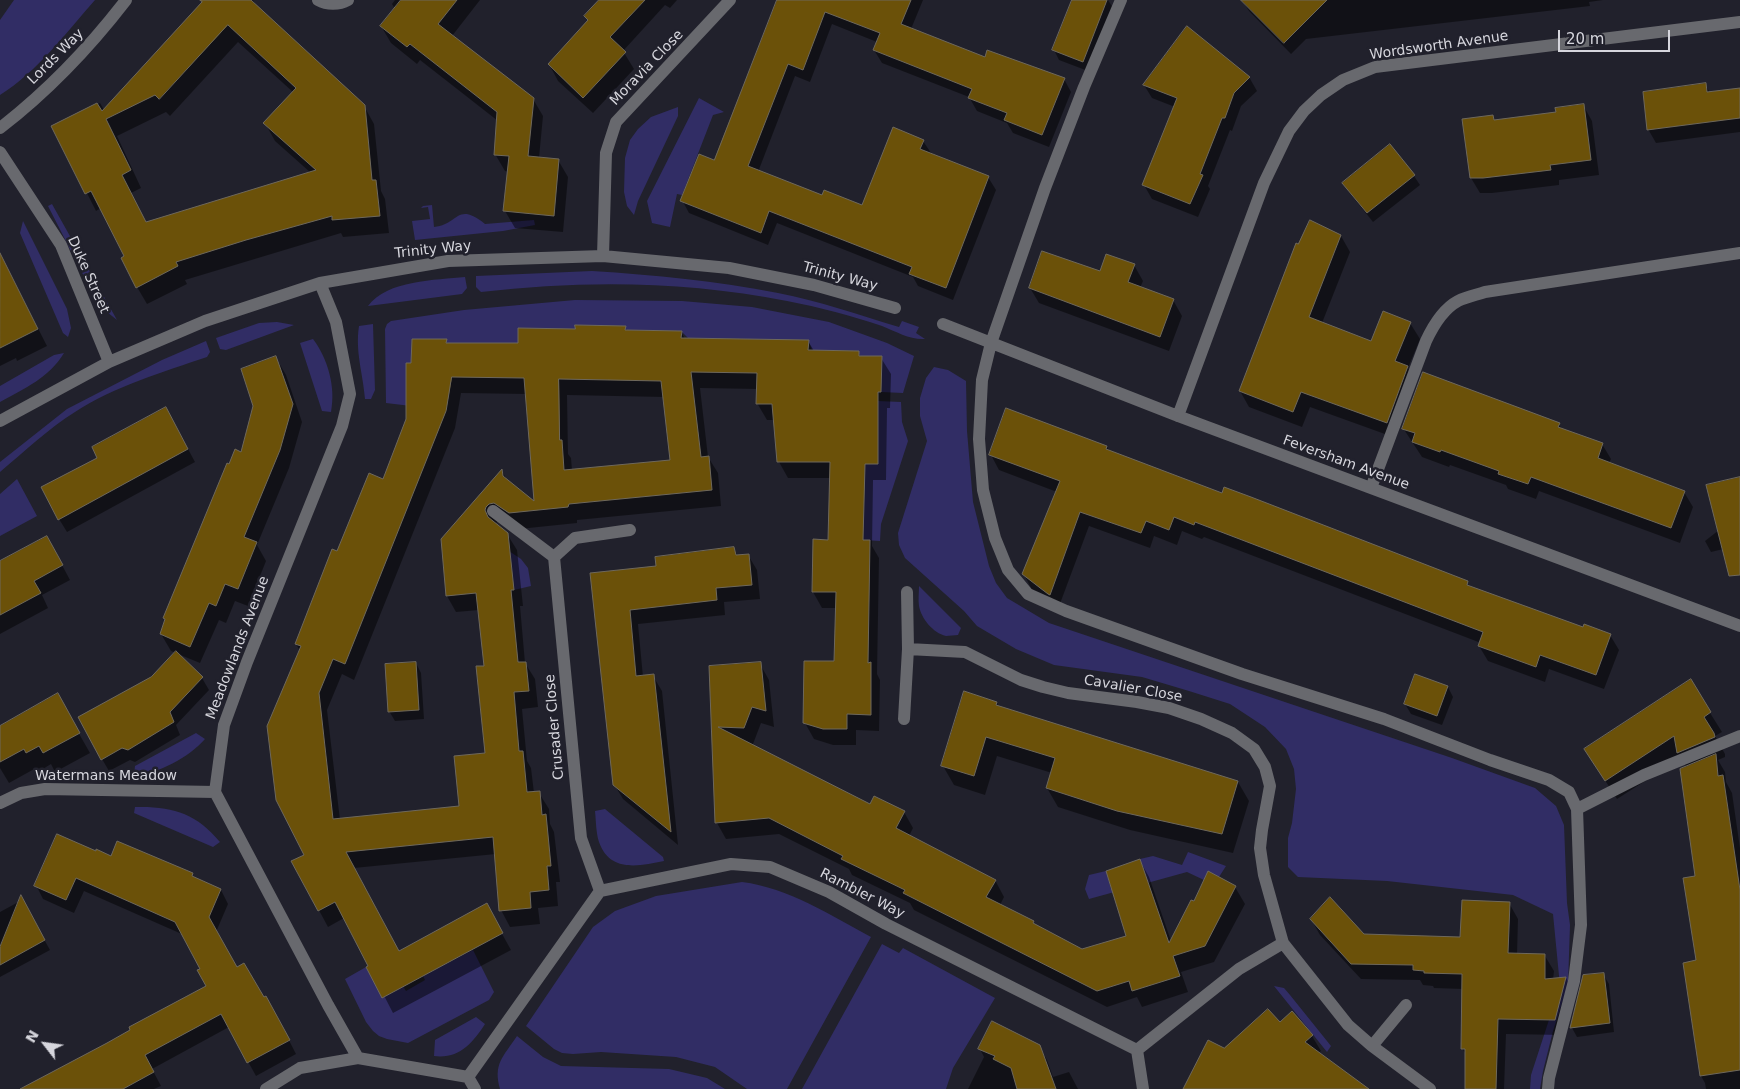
<!DOCTYPE html>
<html>
<head>
<meta charset="utf-8">
<style>
	body { margin:0 }
	#map { position:relative; width:1740px; height:1089px; overflow:hidden; background:#21212c; font-family:"DejaVu Sans",sans-serif }
	canvas { display:block }
	.north { position:absolute; left:20px; top:1019px; width:50px; height:50px; -webkit-text-stroke:4px #21212c; paint-order:stroke; rotate:300deg; font-size:14px; font-weight:700; line-height:20px; text-align:center; color:#d6d6dd }
	.north::after { content:''; display:block; margin:auto; width:18px; height:22px; background:#d6d6dd; clip-path:polygon(50% 0,100% 100%,50% 72%,0 100%) }
	.scale { position:absolute; left:1558px; top:30px; width:112px; height:22px; box-sizing:border-box; border:2px solid #d6d6dd; border-top:0; padding-left:6px; font-size:15px; line-height:18px; white-space:nowrap; color:#d6d6dd; -webkit-text-stroke:4px #21212c; paint-order:stroke }
</style>
</head>
<body>
<div id="map">
<canvas width="1740" height="1089"></canvas>
<div class="north">N</div>
<div class="scale">20 m</div>
</div>
<script>
const context = document.querySelector('canvas').getContext('2d');
context.lineJoin = 'round';
function paint(path, color) {
  context.fillStyle = color;
  context.fill(path, 'evenodd');
}
function stroke(path, color, width, dash) {
  context.strokeStyle = color;
  context.lineWidth = width;
  context.lineCap = dash ? 'butt' : 'round';
  context.setLineDash(dash || []);
  context.stroke(path);
}
function drawText(font, color, halo, rows, align = 'center') {
  context.font = font + ' "DejaVu Sans",sans-serif';
  context.lineWidth = 5;
  context.setLineDash([]);
  context.textBaseline = 'middle';
  context.strokeStyle = halo;
  context.fillStyle = color;
  for (const [text, x, y, turn = 0] of rows) {
    context.save();
    context.translate(x, y);
    context.rotate((+turn || 0) * Math.PI / 180);
    context.textAlign = isNaN(turn) ? turn : align;
    if (halo) context.strokeText(text, 0, 0);
    context.fillText(text, 0, 0);
    context.restore();
  }
}
paint(new Path2D(`
	M14,0H95C66,33 37,72 0,95V20Z
	M699,98L724,112L713,115L682,195L677,194L670,227L652,223L647,201Z
	M678,107V116L638,201L634,215L627,206L624,192L625,158L630,140L638,129L651,117Z
	M52,204L117,320L107,312L95,298L48,206Z
	M432,205L434,227C459,225 456,201 485,224L534,220L535,225L503,231L415,240L412,221L430,219L428,207L421,208L423,206Z
	M23,221L67,309L71,328L68,337L63,333L20,233Z
	M592,271C655,275 716,281 778,293C819,301 859,315 899,327L902,321L919,327L916,333L925,339C910,340 897,332 882,326C852,316 819,307 787,301C686,281 584,280 481,292L476,287V276Z
	M465,277L467,288L462,294L368,306C387,280 436,280 465,277Z
	M575,300L682,301L752,307L829,322L887,343L914,356L903,393L881,392L882,356H859V351L836,350L814,355L808,340L688,338L681,331L625,330V326L575,325V329H518V343H446V339H412L411,363H406L411,406L386,403L385,329L387,324L391,321L464,310Z
	M277,322L294,325L226,350L220,349L216,338L259,323Z
	M373,324L375,390L371,399H365C363,373 355,352 359,326Z
	M313,339C328,359 336,387 331,412L322,411L300,343Z
	M206,341L210,352L207,357C163,372 115,386 75,412C48,429 25,451 0,472V462L67,409L162,360Z
	M64,353C49,378 25,388 0,402V386L54,355Z
	M934,367L948,370L966,381L967,431L973,502L989,566L996,583L1007,598L1049,623L1452,758L1535,788L1556,806L1564,825L1567,903L1570,925L1568,985L1553,1031L1543,1071L1540,1089H1530L1531,1075L1560,986L1553,914L1513,895L1387,881L1298,877L1288,867V838L1292,823L1296,789L1294,769L1286,749L1265,727L1230,704L1189,691L1142,677L1054,665L1016,649L977,626L964,611L905,558L899,545L898,533L927,441L920,416V398L926,378Z
	M878,401L901,402L902,422L908,441L881,524L880,541L863,540L864,464H878Z
	M17,479L37,516L0,536V494Z
	M479,531L521,559L528,568L531,586L514,590L464,560L443,563L459,542Z
	M919,586L961,628L958,635C955,635 949,636 946,636C933,633 921,618 919,606C918,600 919,592 919,586Z
	M196,733L205,739C188,758 159,773 134,776L135,766Z
	M135,807C172,806 196,813 220,842L213,847L134,813Z
	M605,809L663,857L664,861C639,866 610,873 599,842C596,833 596,821 595,811Z
	M1188,852L1226,866L1219,877L1208,872L1204,880L1187,872L1089,899L1085,889L1089,875L1106,871L1111,889L1146,878L1140,859L1153,856L1182,865Z
	M742,882C789,888 830,915 871,937L787,1089H747L715,1067L676,1057L601,1052L573,1054L562,1053L554,1049L526,1026L593,927L615,911L656,896Z
	M882,944L899,953L903,948L995,998L953,1068L946,1089H802Z
	M473,950L494,992L489,1000L408,1043L387,1039L379,1036L373,1031L366,1022L345,979L366,967L382,997L403,986L406,991L425,980L423,976Z
	M1274,986L1284,988L1290,995L1331,1046L1327,1052Z
	M476,1017L485,1024C472,1044 459,1059 434,1056L435,1040Z
	M517,1036L543,1057L561,1066L669,1069L707,1078L725,1089H500C493,1064 503,1057 517,1036Z`), '#312d65');
paint(new Path2D(`
	M205,0H253L258,9L364,106L374,124L381,191L385,199L389,233L343,237L341,233L185,280L187,284L147,304L137,287L125,257L101,208L96,211L53,126L100,103L104,110ZM238,42L294,93L265,123L275,141L311,173L146,223L131,193L141,188L117,136L166,112L170,116Z
	M395,0H480L452,36L533,99L543,116L539,158L558,160L568,177L563,232L515,228L505,211L509,172L505,171L495,154L498,121L420,60L417,64L391,43L381,26L395,9L392,4Z
	M601,0H677L670,8L665,5L623,51L634,69L593,113L558,81L549,64L589,22L585,16Z
	M778,0H923L911,29L985,58L1064,79L1071,92L1049,147L1013,133L1007,123L977,111L969,97L882,63L874,50L877,42L832,24L810,82L795,76L758,172L822,197L863,206L923,141L931,153L988,177L996,190L953,300L918,286L913,277L777,223L768,245L689,213L682,200L715,162Z
	M1073,0H1108L1113,8L1088,71L1059,60L1054,50Z
	M1242,0H1603L1589,2L1590,6L1306,39L1291,54L1249,11Z
	M1249,77L1257,91L1241,106L1232,131L1230,130L1208,186L1210,189L1198,217L1152,199L1144,185L1175,107L1152,98L1144,85Z
	M1705,84L1710,93L1740,89V132L1656,143L1648,129Z
	M1583,105L1592,121L1599,175L1559,180V185L1492,193H1480L1471,178L1493,117L1495,121L1557,113Z
	M1390,146L1414,176L1420,185L1373,222L1349,192L1344,183Z
	M1341,236L1350,252L1322,323L1372,342L1410,323L1420,339L1408,368L1416,383L1396,438L1310,407L1302,427L1249,407L1240,391Z
	M0,254L47,346L17,361L16,358L0,366Z
	M1134,265L1143,281L1140,288L1173,300L1182,316L1169,351L1039,303L1030,288Z
	M625,327L628,332H681L685,339L808,341L814,351L858,352L861,357L881,358L891,374L890,408H887L886,480H873L872,546L879,558L877,674L880,680L879,731L856,730V745H833L814,739L805,723L836,662L837,608H822L813,592L830,541L831,478H788L779,462L775,420H767L757,403L758,389L700,388L708,457L718,473L721,506L577,520V523L519,529L499,520L495,524L507,534L517,550L523,606H520L525,663L535,679L538,707L522,709L527,761L531,768L534,793H539L549,809L550,824L554,832L560,882H556L558,906L538,908L540,924L510,927L501,910L496,854L354,868L399,952L486,905L511,950L393,1013L344,918L328,927L293,862L305,855L300,651L296,644L338,553L384,481L407,420L413,364L446,341L448,344L519,345L576,330ZM461,393L526,394L536,504L508,482L502,471L442,540L447,596L456,612L479,610L485,667L486,754L460,807L340,820L327,710L342,674L354,680L455,428ZM567,395L664,397L671,461L572,470L571,458L568,454Z
	M276,358L286,375L302,422L289,468L257,545L266,561L248,606L235,601L226,623L219,620L200,663L178,654L202,678L209,690L176,725L180,735L135,762L130,760L109,771L102,759L152,678L176,653L171,651L161,634L166,621L164,618L230,466L242,453Z
	M173,421L195,462L67,532L59,519Z
	M1559,424L1562,430L1602,444L1611,459L1609,463L1684,492L1693,507L1680,543L1539,491L1536,499L1508,489L1506,485L1450,465L1449,467L1422,457L1403,428Z
	M1107,447L1110,452L1467,582L1470,588L1583,629L1610,635L1619,650L1604,689L1549,669L1545,682L1488,661L1479,646L1481,643L1204,537L1202,539L1182,531L1177,545L1154,536L1150,548L1089,526L1058,609L1032,590L1024,574L1057,492L999,470L991,455Z
	M1740,478V545L1711,552L1705,541L1719,530Z
	M734,549L738,556L748,555L757,570L760,599L724,602L725,615L638,624L643,677L653,676L662,691L678,845L623,799L614,784L591,574L657,568Z
	M55,552L70,580L42,595L48,608L0,634V562Z
	M416,663L421,673L424,719L395,721L389,711Z
	M760,664L769,680L774,727L761,723L753,744H747L870,805L904,812L913,828L909,836L995,880L1004,897L1000,905L1033,922L1035,925L1082,951L1128,936L1140,861L1149,877L1171,941L1194,903L1209,873L1235,887L1245,904L1214,962L1181,972L1188,992L1142,1007L1137,997L1107,1007L914,910L910,903L852,875L849,869L779,834L726,839L717,823L710,667Z
	M1690,681L1722,732L1715,736L1725,754V757L1718,760L1725,772L1726,782L1732,793L1740,848V1089H1706L1705,1083L1701,1076L1684,964L1697,961L1696,877L1687,768L1681,758L1617,799L1585,749Z
	M1448,687L1453,697L1442,725L1411,714L1405,704Z
	M57,695L90,753L55,772L51,764L38,772L36,768L9,783L0,768V728Z
	M997,703L999,707L1238,782L1249,801L1233,853L1130,830L1058,807L1047,788L1052,773L997,756L985,795L954,785L943,766Z
	M97,853L192,874L195,879L221,890L228,904L216,932L237,969L274,1011L296,1054L256,1076L229,1027L152,1069L161,1086L154,1089H36L107,1044L208,986L202,969L184,935L84,891L74,913L43,899L36,885Z
	M22,900L50,950L0,977V912Z
	M1509,903L1518,919L1517,955L1545,956L1554,971L1553,980L1566,978L1574,993L1564,1035L1506,1034L1504,1089H1466L1467,1056L1462,1048L1463,989L1434,988L1433,986L1423,985L1420,980L1361,979L1320,935L1311,919L1364,935L1461,938Z
	M1603,974L1609,984L1614,1032L1577,1037L1572,1028Z
	M1280,1024L1312,1036L1321,1051L1318,1053L1356,1089H1184L1224,1050Z
	M1039,1046L1047,1060L1053,1077L1069,1072L1078,1089H968L984,1057L980,1049Z`), '#0007');
const building = new Path2D(`
	M200,0H251L365,105L372,180H376L380,216L332,220V216L246,240L176,262L178,266L136,288L121,258L124,256L91,191L85,194L51,126L97,103L102,111L202,2ZM228,25L296,88L263,123L316,170L146,222L122,175L131,170L106,119L155,95L159,99Z
	M401,0H457L438,24L534,98L528,156L559,159L554,216L503,211L509,156L494,155L497,112L410,44L407,47L380,26Z
	M599,0H645L610,37L626,52L583,98L548,64L588,20L584,16Z
	M777,0H911L901,24L985,57L987,50L1065,78L1042,135L1004,120L1007,113L968,98L972,89L873,50L880,33L825,12L803,70L788,64L748,166L822,195L824,190L862,205L893,127L924,140L920,149L989,176L946,288L909,274L912,267L769,211L761,233L680,201L699,154L714,160Z
	M1072,0H1107L1083,62L1052,50Z
	M1241,0H1327L1284,43Z
	M1187,26L1250,77L1234,93L1225,118H1222L1200,174L1203,175L1190,204L1142,185L1177,98L1143,85Z
	M1706,83L1707,92L1740,88V118L1647,130L1643,92Z
	M1584,104L1591,160L1550,165L1551,170L1483,178H1470L1462,119L1493,115L1494,120L1556,112L1555,108Z
	M1390,144L1415,175L1367,213L1342,183Z
	M1310,220L1341,235L1309,317L1371,341L1383,311L1411,322L1395,361L1408,366L1387,423L1301,392L1293,412L1239,391L1296,243L1298,244Z
	M1042,251L1100,271L1106,254L1135,264L1128,282L1174,299L1160,337L1029,288Z
	M0,253L38,329L0,348Z
	M575,325L626,326L625,330L682,331L681,338L809,340L808,350L859,351V356H882L881,392H878V464H865L863,540H870L868,663L871,662V715L847,714V729H823L803,723L804,661H834L836,592H812L813,539L828,540L830,462H777L772,404H756L757,373L691,372L701,457L709,456L712,490L569,504L568,507L509,513L494,503L489,504L486,507L485,510L488,517L508,533L514,590H511L518,662H526L529,691L514,692L519,751H523L527,792L540,791L542,815L546,814L551,866H547L549,890L530,892L531,908L499,911L493,837L346,852L399,951L487,903L503,933L382,998L366,967L368,966L335,902L318,911L291,861L304,855L276,800L267,726L301,646L295,644L332,549L337,551L369,473L383,479L406,419V363H411L412,339H447L446,343H518V328L575,329ZM452,377L524,378L534,501L503,476L502,469L441,539L446,596L476,593L484,666H476L485,753L454,756L459,806L333,819L319,693L333,659L345,664L446,411ZM559,379L661,381L670,460L564,470L562,440H560Z
	M276,356L293,404L280,450L244,537L257,542L238,589L225,584L216,606L209,603L190,647L160,634L165,619L163,618L227,463L229,464L235,449L241,452L253,406L241,369Z
	M1423,372L1560,423L1558,427L1603,443L1598,458L1685,491L1671,528L1531,477L1528,484L1498,474L1499,471L1441,450L1440,452L1412,442L1415,433L1402,429Z
	M166,407L188,449L58,520L41,487L97,458L92,447Z
	M1006,408L1107,446L1106,449L1222,493L1224,487L1251,497L1468,581L1467,585L1583,627L1584,624L1611,634L1596,675L1540,655L1536,667L1478,646L1483,632L1195,522L1194,525L1174,517L1169,530L1146,521L1141,533L1080,512L1050,595L1048,594L1022,574L1060,481L989,455Z
	M1740,477V575L1729,576L1706,485Z
	M47,536L63,565L34,581L41,593L0,615V561Z
	M734,547L736,555L749,554L752,585L716,588L717,600L630,610L636,676L654,674L671,832L613,785L590,573L656,566L655,557Z
	M176,651L203,677L170,712L174,722L128,750L122,748L101,760L78,717L151,677Z
	M416,662L419,710L388,712L385,664Z
	M761,662L766,711L752,707L744,728L718,727L870,804L874,796L905,811L896,828L996,880L986,897L1034,921L1033,923L1082,949L1126,936L1106,871L1140,859L1169,943L1191,900L1194,901L1208,871L1236,886L1205,946L1173,956L1180,976L1132,991L1129,981L1097,991L903,893L905,890L841,859L843,856L769,818L715,823L709,666Z
	M1415,674L1448,686L1437,716L1404,704Z
	M1691,679L1711,712L1704,717L1714,733L1715,737L1677,753L1674,736L1605,781L1584,749Z
	M964,691L997,702L996,705L1238,781L1222,834L1117,811L1046,788L1055,758L986,737L974,776L941,766Z
	M58,693L80,733L43,753L39,746L26,753L24,749L0,762V726Z
	M1716,754L1718,776L1723,775L1740,890V1070L1700,1076L1683,963L1696,960L1683,878L1695,876L1680,769Z
	M57,834L96,851V849L111,856L117,841L193,873L192,876L221,889L209,917L237,967L244,963L264,997L266,996L290,1040L247,1063L221,1014L145,1055L154,1072L123,1089H20L107,1043L130,1030L129,1027L206,986L197,970L200,969L175,922L76,878L66,900L34,886Z
	M21,895L45,940L0,965V947Z
	M1330,897L1364,934L1460,937L1462,900L1510,902L1508,953L1545,954V979L1566,977L1555,1020L1498,1019L1496,1089H1465V1049H1461L1462,974L1424,973V971L1413,970V965L1351,964L1310,919Z
	M1604,973L1610,1023L1570,1028L1583,975Z
	M1268,1009L1280,1022L1292,1011L1313,1035L1305,1042L1369,1089H1183L1208,1040L1224,1048Z
	M992,1021L1040,1045L1056,1089H1017L1011,1068L993,1059L995,1056L978,1049Z`);
paint(building, '#6b5109');
stroke(building, '#6e685c', 1);
stroke(new Path2D(`
	M318,0C327,5 339,5 348,0
	M1121,0L1084,87L1045,188L991,343L982,380L979,439L983,490L995,538L1008,570L1028,594L1066,611L1242,674L1384,719L1490,760L1549,780L1569,792L1577,809L1581,925L1574,981L1549,1078L1548,1089
	M0,128C48,91 89,48 126,0
	M0,152L61,245L109,362
	M603,256L606,153L616,122L730,0
	M320,283L336,322L350,394L342,426L247,662L224,725L215,792L328,1005L358,1058L468,1077L475,1089
	M943,324L1178,416L1740,626
	M1178,416L1264,183L1289,131L1304,111L1321,95L1343,80L1375,67L1740,22
	M0,421L109,362L205,321L320,283L448,261L603,256L729,268L814,285L895,308
	M1371,488L1426,341C1433,326 1443,309 1458,301C1466,297 1476,295 1485,292L1740,253
	M493,511L554,557
	M907,592L908,649
	M904,719L908,649L965,652L1021,680L1043,687L1068,693L1137,702L1169,708L1201,719L1232,733L1254,749L1265,767L1270,786L1262,830L1260,848L1264,875L1283,943L1348,1025L1372,1046L1430,1089
	M0,803L21,793L45,789L215,792
	M1577,809L1644,775L1740,736
	M600,891L581,838L554,557L575,538L630,530
	M1372,1046L1406,1005
	M1137,1050L1239,969L1283,943
	M1137,1050L1143,1089
	M468,1077L600,891L731,864L770,867L829,892L886,924L1137,1050
	M266,1089L300,1068L358,1058`), '#68696e', 12);
drawText('14px', '#d6d6dd', '#21212c', [
	["Wordsworth Avenue",1439,46,-8],
	["Lords Way",56,57,-45],
	["Moravia Close",647,68,-46],
	["Trinity Way",433,250,-6],
	["Duke Street",88,275,66],
	["Trinity Way",840,277,15],
	["Feversham Avenue",1346,463,20],
	["Meadowlands Avenue",238,648,-69],
	["Cavalier Close",1133,689,10],
	["Crusader Close",555,727,-95],
	["Watermans Meadow",106,776],
	["Rambler Way",862,894,27]
]);
</script>
</body>
</html>
